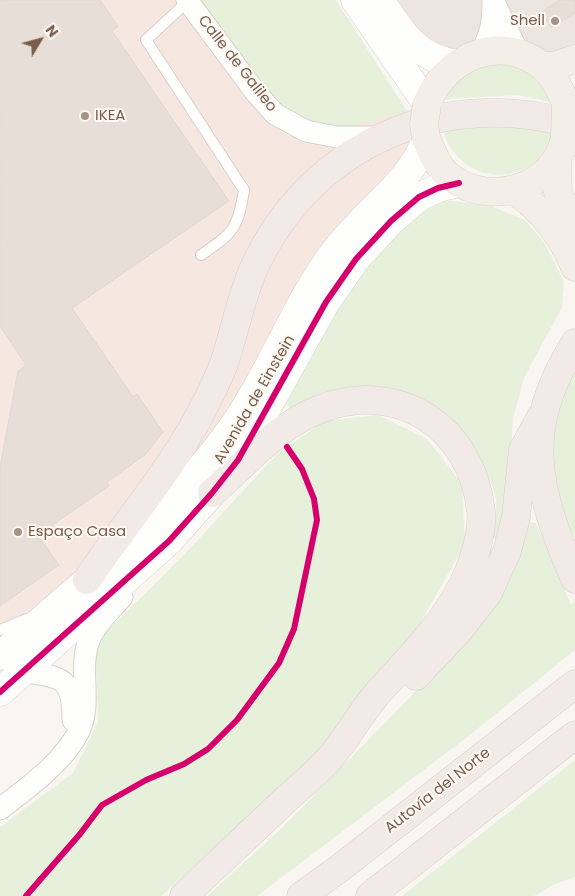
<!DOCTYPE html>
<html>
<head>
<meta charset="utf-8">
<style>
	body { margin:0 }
	#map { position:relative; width:575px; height:896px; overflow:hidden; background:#f9f5f0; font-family:Poppins,sans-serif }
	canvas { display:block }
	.north { position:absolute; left:15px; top:15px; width:50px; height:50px; -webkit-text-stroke:4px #fffaf3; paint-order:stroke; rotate:53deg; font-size:14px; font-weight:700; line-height:20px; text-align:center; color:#7a5c4d }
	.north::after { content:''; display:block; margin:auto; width:18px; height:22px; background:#7a5c4d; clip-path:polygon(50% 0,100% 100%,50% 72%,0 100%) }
</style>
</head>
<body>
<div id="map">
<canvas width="575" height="896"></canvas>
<div class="north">N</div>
</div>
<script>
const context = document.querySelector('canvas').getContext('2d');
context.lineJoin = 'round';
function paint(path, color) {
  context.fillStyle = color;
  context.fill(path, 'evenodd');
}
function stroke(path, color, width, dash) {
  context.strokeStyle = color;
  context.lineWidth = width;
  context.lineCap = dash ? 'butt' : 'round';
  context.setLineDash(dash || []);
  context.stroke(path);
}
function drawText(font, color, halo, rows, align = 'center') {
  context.font = font + ' Poppins,sans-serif';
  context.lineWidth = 4;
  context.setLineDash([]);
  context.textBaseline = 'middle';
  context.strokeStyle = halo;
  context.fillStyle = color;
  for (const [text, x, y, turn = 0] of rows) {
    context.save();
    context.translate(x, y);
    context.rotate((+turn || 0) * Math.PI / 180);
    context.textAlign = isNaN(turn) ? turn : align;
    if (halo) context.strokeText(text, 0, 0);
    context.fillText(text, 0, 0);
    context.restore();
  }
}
paint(new Path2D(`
	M0,0H197L343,130L427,104L424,124L239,418L0,656Z`), '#f6e8e1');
paint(new Path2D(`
	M380,0H575V59L440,61Z`), '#ede5e0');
paint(new Path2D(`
	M197,0H336L407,111L343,130L302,120L278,108Z
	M508,62L540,79L553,103L518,95L446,99C453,68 482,66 508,62Z
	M468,125L554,130C549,142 545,155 534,163C500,189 450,169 443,127Z
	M428,201H454L488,205L525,220L544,242L564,282L562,307L524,378L513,418L509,482L501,538H493C494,525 497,512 496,500C494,485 481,459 474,447C438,391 380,375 318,394C309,397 300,404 291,409L283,401L350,287L400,226Z
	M575,362V538C537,469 547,431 575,362Z
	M378,415L427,439L462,484L465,544L418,627L309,763L161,896H0V827L73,773L98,722L96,642L183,556L277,454L324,421Z
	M525,522L536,523L571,605L575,602V650L466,738L257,896H207L282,828L465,641L497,603L515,569Z
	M575,760V877L555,884L534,896H402Z`), '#e7f0db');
const building = new Path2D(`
	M0,0H100L118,26L112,31L229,201L72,308L133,397L137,394L163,432L145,455L107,482L109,486L38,535L59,565L0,606V467L18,371L26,365L0,326Z
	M560,0H575V13L551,28L542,12Z`);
paint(building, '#e6ded7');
stroke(building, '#e2d8d2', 1);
const lane = new Path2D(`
	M188,1L146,40L244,190C238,229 233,233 201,255
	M0,630L27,619`);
const street = new Path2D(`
	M187,0L256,93L275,114L306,131L337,137H379
	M493,0L519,54
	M480,54C490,37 493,23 493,3
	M24,672C63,676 73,679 73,720
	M0,809C27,788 63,763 79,731C92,703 79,671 88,643C94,625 110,611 122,597`);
const secondary = new Path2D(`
	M355,0L427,104
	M380,0C403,33 413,56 456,64
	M0,656C84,582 175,512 238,419C275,364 297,299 339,246C365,212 415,179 426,138
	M0,692L169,541L212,493L238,460L326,302L356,259L391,221L419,197L438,188L459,183`);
const primary = new Path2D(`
	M543,66H555L575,59
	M427,104C444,58 500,32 542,66C554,75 561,91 566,105
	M426,138C432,152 438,168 450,177C490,208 555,188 565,138
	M557,160L558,193L575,228
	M514,190C542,210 562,235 575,267`);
const highway = new Path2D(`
	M575,343C520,431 536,489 575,579
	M87,580C127,520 176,465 208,399C215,385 223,369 227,354C236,325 242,295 254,268C311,143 445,86 575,125
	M416,676L460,629L488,593L507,551L516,517L523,450L541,417
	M184,896C217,864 251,833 284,801C300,787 317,773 331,757C348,737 360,714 377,694C407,661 448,619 466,578C474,559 483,532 481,511C472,428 400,379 320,409C278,425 245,464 212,493
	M301,896L340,868L575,684
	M370,896L575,735`);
stroke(lane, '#d7d1cb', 12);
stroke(street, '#d7d1cb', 23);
stroke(secondary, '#d9d2cb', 29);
stroke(primary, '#dad1cc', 29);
stroke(highway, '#dad1cc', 29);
stroke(lane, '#fefefd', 10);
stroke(street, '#fefefd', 21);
stroke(secondary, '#fefefd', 28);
stroke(primary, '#f3eee8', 28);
stroke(highway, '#f2eae7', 28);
const primaryBridge = new Path2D(`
	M426,138L424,124L427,104
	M565,138L566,105`);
stroke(primaryBridge, '#dad1cc', 29, []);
stroke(primaryBridge, '#f3eee8', 28);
stroke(new Path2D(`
	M0,692L169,541L212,493L238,460L326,302L356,259L391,221L419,197L438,188L459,183
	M26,896L80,834L102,805L146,780L184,764L208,749L237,720L279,663L294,629L317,520L314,499L302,469L287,447`), '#d6006c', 6);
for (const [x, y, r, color] of [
	[555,21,5,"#a69286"],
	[85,116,5,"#a69286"],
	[18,532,5,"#a69286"]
]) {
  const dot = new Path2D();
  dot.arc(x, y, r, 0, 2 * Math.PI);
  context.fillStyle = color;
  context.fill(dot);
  stroke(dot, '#fffaf3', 2);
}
drawText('15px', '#7a5c4d', '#fffaf3', [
	["Shell",545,21,"right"],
	["IKEA",95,116],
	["Espaço Casa",28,532]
], 'left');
drawText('15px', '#7a5c4d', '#fffaf3', [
	["Calle de Galileo",237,64,52],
	["Avenida de Einstein",255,400,-60],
	["Autovía del Norte",438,791,-38]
]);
</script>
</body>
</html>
